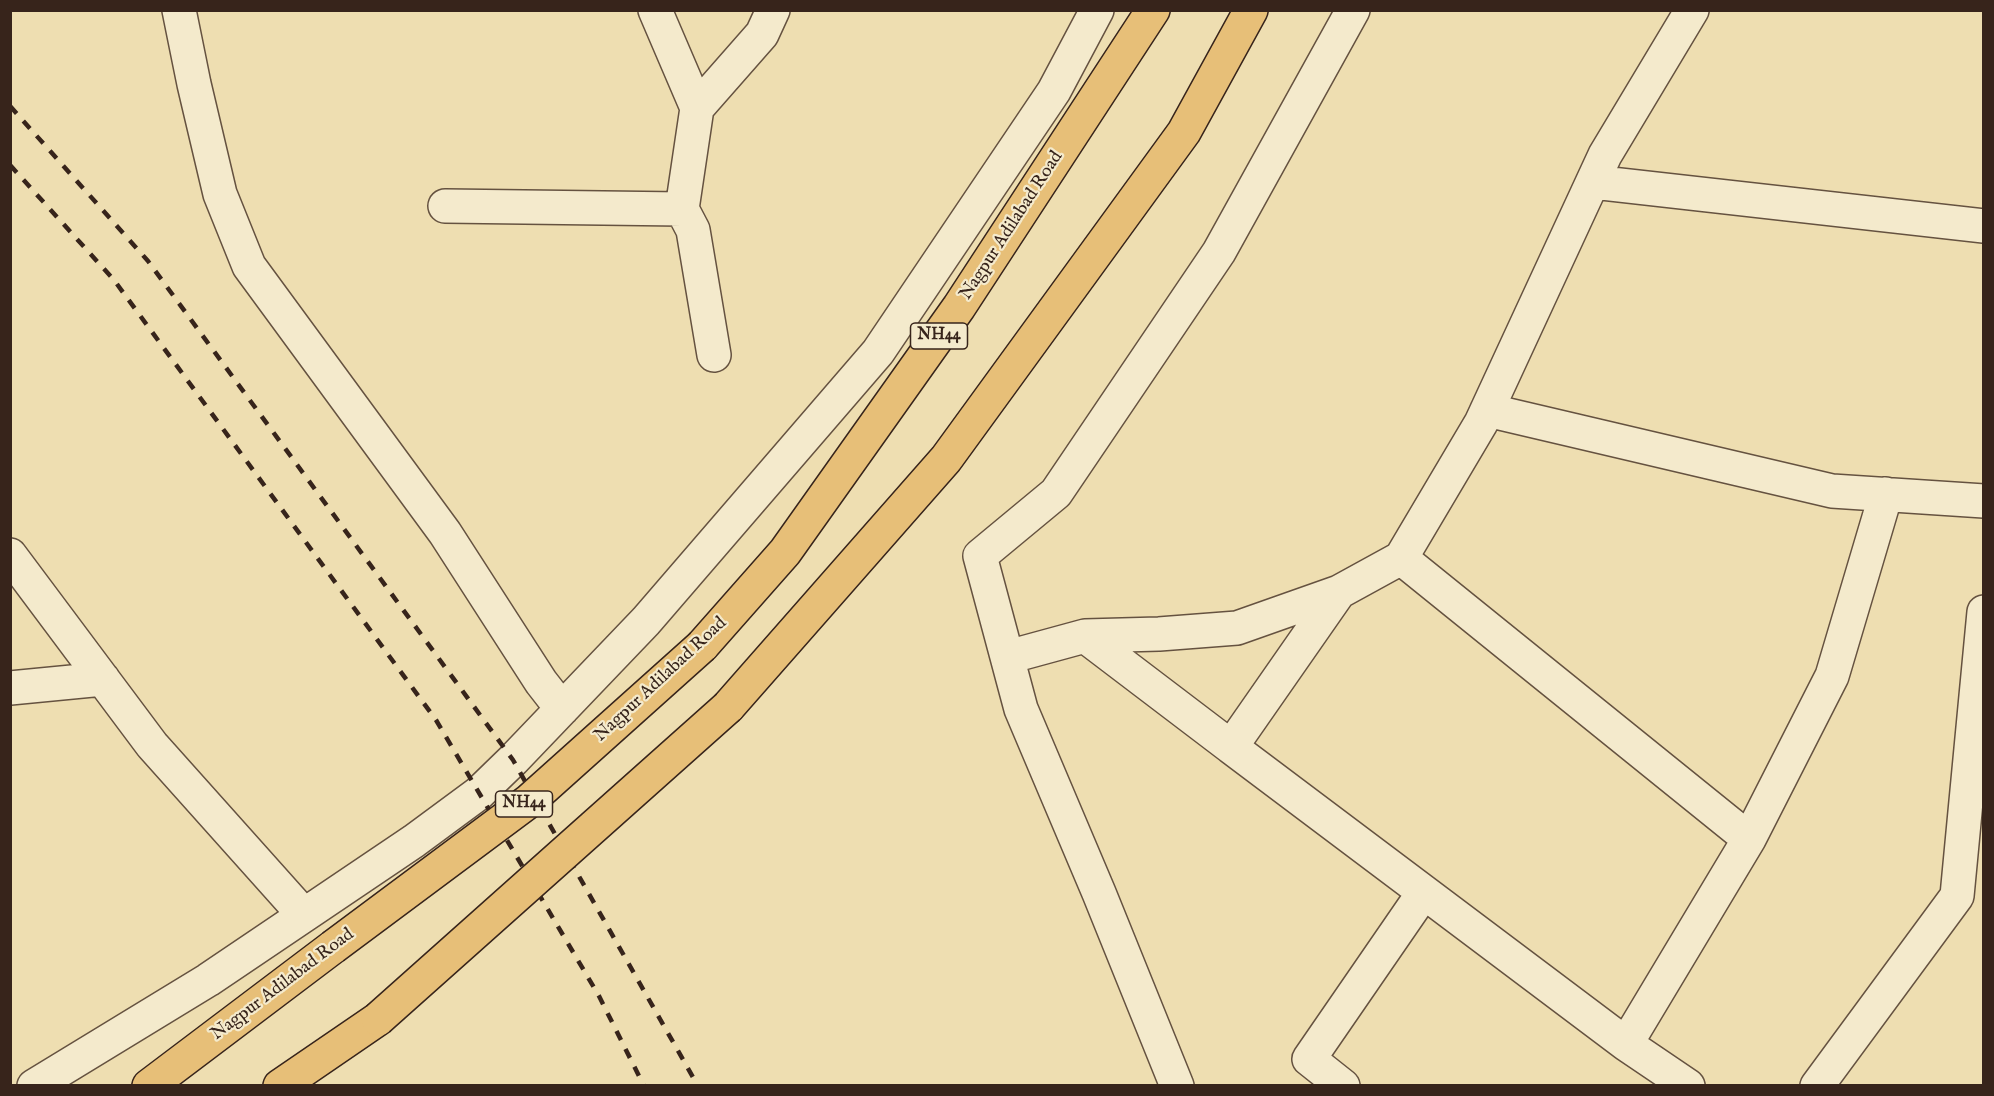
<!DOCTYPE html>
<html>
<head>
<meta charset="utf-8">
<style>
	body { margin:0 }
	#map { position:relative; width:1994px; height:1096px; overflow:hidden; background:#eedeb1; font-family:"IM FELL English",serif }
	canvas { display:block }
	.frame { position:absolute; inset:0; border:12px solid #37241b; pointer-events:none }
</style>
</head>
<body>
<div id="map">
<canvas width="1994" height="1096"></canvas>
<div class="frame"></div>
</div>
<script>
const context = document.querySelector('canvas').getContext('2d');
context.lineJoin = 'round';
function stroke(path, color, width, dash) {
  context.strokeStyle = color;
  context.lineWidth = width;
  context.lineCap = dash ? 'butt' : 'round';
  context.setLineDash(dash || []);
  context.stroke(path);
}
function drawText(font, color, halo, rows, align = 'center') {
  context.font = font + ' "IM FELL English",serif';
  context.lineWidth = 4.5;
  context.setLineDash([]);
  context.textBaseline = 'middle';
  context.strokeStyle = halo;
  context.fillStyle = color;
  for (const [text, x, y, turn = 0] of rows) {
    context.save();
    context.translate(x, y);
    context.rotate((+turn || 0) * Math.PI / 180);
    context.textAlign = isNaN(turn) ? turn : align;
    if (halo) context.strokeText(text, 0, 0);
    context.fillText(text, 0, 0);
    context.restore();
  }
}
const minor = new Path2D(`
	M179,10L194,84L220,194L249,266L445,533L541,682L562,709
	M655,10L697,108L682,209L693,230L714,355
	M697,108L762,34L773,10
	M1593,182L1984,226
	M445,206L682,209
	M1487,410L1832,491L1984,501
	M10,555L152,745L304,915
	M1401,558L1749,839
	M1085,636L1231,747L1339,592
	M1008,657L1085,636L1159,634L1237,628L1339,592L1401,558L1481,423L1605,155L1692,10
	M10,688L103,679
	M1231,747L1626,1044L1749,839L1832,676L1886,494
	M1626,1044L1688,1086
	M34,1086L208,980L414,841L479,793L513,760L646,621L878,352L1054,91L1097,10
	M1177,1086L1099,893L1021,709L980,556L1056,493L1219,252L1353,10
	M1343,1086L1309,1059L1424,892
	M1817,1086L1957,896L1984,612`);
const highway = new Path2D(`
	M702,646L785,552L959,307L1153,10
	M728,707L946,459L1184,132L1251,10
	M149,1086L333,947
	M280,1086L378,1019`);
stroke(minor, '#655240', 36);
stroke(highway, '#37241b', 36);
stroke(minor, '#f4eacc', 33);
stroke(highway, '#e7bf78', 33);
stroke(new Path2D(`
	M10,106L148,261L513,760L698,1086
	M10,165L114,280L436,720L599,996L644,1086`), '#37241b', 4.5, [10, 10]);
const highwayBridge = new Path2D(`
	M333,947L529,801L702,646
	M378,1019L728,707`);
stroke(highwayBridge, '#37241b', 36, []);
stroke(highwayBridge, '#e7bf78', 33);
for (const [x, y, w] of [
	[939,336,57],
	[524,804,57]
]) {
  const box = new Path2D();
  box.roundRect(x - w / 2, y - 13, w, 26, 4.5);
  context.fillStyle = '#f4eacc';
  context.fill(box);
  stroke(box, '#37241b', 1.5);
}
drawText('bold 16px', '#37241b', null, [
	["NH44",939,336],
	["NH44",524,804]
]);
drawText('18px', '#37241b', '#f4eacc', [
	["Nagpur Adilabad Road",1012,226,-57],
	["Nagpur Adilabad Road",661,680,-43],
	["Nagpur Adilabad Road",283,985,-37]
]);
</script>
</body>
</html>
